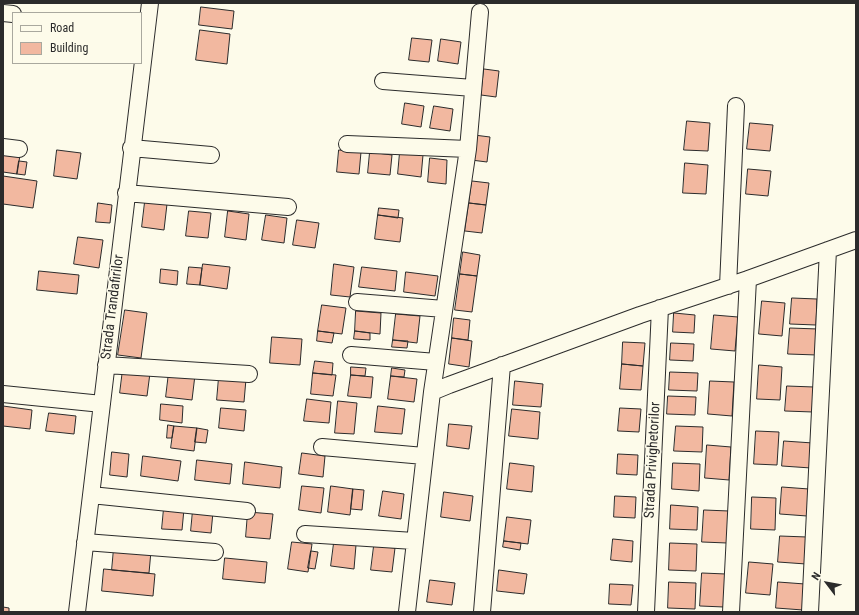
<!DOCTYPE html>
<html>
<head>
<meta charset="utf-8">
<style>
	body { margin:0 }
	#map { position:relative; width:859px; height:615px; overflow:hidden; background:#fdfbea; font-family:"Roboto Condensed",sans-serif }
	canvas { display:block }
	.frame { position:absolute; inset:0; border:4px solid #2b2b2b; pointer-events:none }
	.legend { position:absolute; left:12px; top:12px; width:130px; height:52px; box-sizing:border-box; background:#fdfbea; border:1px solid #a9a89e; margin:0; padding:5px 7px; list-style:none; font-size:12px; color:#2b2b2b }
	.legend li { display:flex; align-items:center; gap:8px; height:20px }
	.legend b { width:20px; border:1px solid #a9a89e }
	.north { position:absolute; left:807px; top:563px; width:40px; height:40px; -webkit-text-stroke:3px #fdfbea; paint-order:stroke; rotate:302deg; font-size:11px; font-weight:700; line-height:16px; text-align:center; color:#2b2b2b }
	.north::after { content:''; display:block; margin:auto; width:14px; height:18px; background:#2b2b2b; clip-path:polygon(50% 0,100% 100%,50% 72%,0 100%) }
</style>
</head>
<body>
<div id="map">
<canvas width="859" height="615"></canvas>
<div class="frame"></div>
<ul class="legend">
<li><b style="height:5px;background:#fdfbea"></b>Road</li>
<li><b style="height:11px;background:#f2b8a0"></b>Building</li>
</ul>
<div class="north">N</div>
</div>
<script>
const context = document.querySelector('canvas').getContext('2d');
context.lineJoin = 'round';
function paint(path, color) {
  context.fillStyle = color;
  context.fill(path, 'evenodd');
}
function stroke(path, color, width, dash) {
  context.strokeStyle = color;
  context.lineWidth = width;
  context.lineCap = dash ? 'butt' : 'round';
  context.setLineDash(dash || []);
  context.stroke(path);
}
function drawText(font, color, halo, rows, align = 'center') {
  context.font = font + ' "Roboto Condensed",sans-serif';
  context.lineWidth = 3;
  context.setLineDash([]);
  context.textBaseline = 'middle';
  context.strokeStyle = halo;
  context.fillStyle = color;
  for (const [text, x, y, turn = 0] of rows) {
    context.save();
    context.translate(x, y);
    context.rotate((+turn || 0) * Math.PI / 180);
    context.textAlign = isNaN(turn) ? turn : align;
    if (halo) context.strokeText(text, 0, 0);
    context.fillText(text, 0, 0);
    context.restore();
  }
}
const building = new Path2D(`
	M201,7L234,11L232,29L199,25Z
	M200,30L230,34L227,64L196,60Z
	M412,38L432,40L429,62L409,60Z
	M441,39L461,42L458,64L438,61Z
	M484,69L499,71L496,97L481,95Z
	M405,103L424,106L421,127L402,124Z
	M434,106L453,109L450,131L430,128Z
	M687,121L710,123L708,151L684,150Z
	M750,123L773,125L770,151L747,149Z
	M474,135L490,137L487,162L471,160Z
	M57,150L81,153L77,179L54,176Z
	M339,150L361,152L359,174L337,172Z
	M3,152L20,155L17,174L3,172Z
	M370,152L392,155L390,175L368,173Z
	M400,152L423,155L421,177L398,174Z
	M430,158L447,160L446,184L428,182Z
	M19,161L27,162L25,175L17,174Z
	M685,163L708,165L706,194L683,193Z
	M748,169L771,171L768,196L746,194Z
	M3,176L37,181L33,208L3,204Z
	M472,181L489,183L486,205L469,203Z
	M145,202L167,204L164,230L142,227Z
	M98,203L112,205L110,223L96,222Z
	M469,203L486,205L482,233L465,231Z
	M379,208L399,210L398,218L378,215Z
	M189,211L211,213L208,238L186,236Z
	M228,211L249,214L246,240L225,237Z
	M266,215L287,218L284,243L262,240Z
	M378,215L403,218L400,242L375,239Z
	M297,220L319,223L315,248L293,245Z
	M78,237L103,240L99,268L74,264Z
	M463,252L480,255L477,276L460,274Z
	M203,264L230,267L227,289L200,285Z
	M334,264L354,267L350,297L331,295Z
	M189,267L202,268L200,285L187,284Z
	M362,267L397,271L395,291L359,287Z
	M161,269L178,271L177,285L160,283Z
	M39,271L79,275L77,294L37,290Z
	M406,272L438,276L435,296L404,292Z
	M460,274L477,276L472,312L455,310Z
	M792,298L817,299L816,325L790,324Z
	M762,301L785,303L782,336L759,334Z
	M322,305L346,308L342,334L318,331Z
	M125,310L147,313L141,358L118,355Z
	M356,311L381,313L380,334L355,331Z
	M674,313L695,315L694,333L673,332Z
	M396,314L420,316L417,343L393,340Z
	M714,315L738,317L735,351L711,349Z
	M454,318L470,320L468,340L452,338Z
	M790,328L818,329L817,355L788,354Z
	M318,331L334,333L332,343L317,341Z
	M355,331L370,333V340L354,339Z
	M272,337L302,339L300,365L270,363Z
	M452,338L472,341L469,367L449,364Z
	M393,340L408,341L407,348L392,347Z
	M623,342L645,343L643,366L622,364Z
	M671,343L694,344L693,361L670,360Z
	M315,361L333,363L332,375L313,373Z
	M622,364L643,366L641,390L620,389Z
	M759,365L782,367L780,400L757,399Z
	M351,367L366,368L365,376L351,375Z
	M392,368L405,370L404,377L391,376Z
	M123,369L150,373L147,396L120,393Z
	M169,372L195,375L192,400L166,397Z
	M670,372L698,373L697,391L669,390Z
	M313,373L336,375L333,396L311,394Z
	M351,375L373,377L371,398L348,396Z
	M391,376L417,379L414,402L388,399Z
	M219,377L246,379L244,402L217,400Z
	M515,381L543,384L541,407L513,405Z
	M710,381L734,382L732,416L708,414Z
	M787,386L814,387L813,412L785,411Z
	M668,396L696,397L695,415L667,414Z
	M307,399L331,402L329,423L304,421Z
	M338,401L357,403L354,434L335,433Z
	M161,404L183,406L182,423L160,420Z
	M3,406L32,410L30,429L3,426Z
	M378,406L405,409L402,434L375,432Z
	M221,408L246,410L244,431L219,428Z
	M620,408L641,409L639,432L618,431Z
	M512,409L540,412L538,439L509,436Z
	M49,413L76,416L74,434L46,431Z
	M449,424L472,426L469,449L447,446Z
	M168,425L174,426L172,438H167Z
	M174,426L197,428L194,451L171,448Z
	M676,426L703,427L702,452L674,451Z
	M197,428L208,430L206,443L195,442Z
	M756,431L779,432L777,465L754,464Z
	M784,441L813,443L811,468L782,466Z
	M707,445L731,447L729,480L705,478Z
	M112,452L129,454L127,477L110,475Z
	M302,453L325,456L323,477L299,474Z
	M618,454L638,455L637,475L617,474Z
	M143,456L181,461L178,481L141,476Z
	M197,460L232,464L230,484L195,480Z
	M245,462L282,467L280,488L243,484Z
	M510,463L534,466L532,492L507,489Z
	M673,463L700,464L699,491L672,489Z
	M302,486L324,488L321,513L299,510Z
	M331,486L353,489L350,515L328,512Z
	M782,487L809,489L807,516L780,514Z
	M353,489L364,490L362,510L351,509Z
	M383,491L404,494L401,519L379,516Z
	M444,492L473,496L470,521L441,517Z
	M615,496L636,497L635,518L614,517Z
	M752,497L776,498L775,530L751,529Z
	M671,505L698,507L697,530L670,529Z
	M164,508L184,509L182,530L162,529Z
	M193,510L213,512L211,533L191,531Z
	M704,510L729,511L727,543L702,542Z
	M248,512L273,514L270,539L246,537Z
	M507,517L531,520L528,544L504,541Z
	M780,536L807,537L806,564L778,562Z
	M613,539L633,541L632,562L611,560Z
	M504,541L521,543L520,550L503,547Z
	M292,542L312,544L308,572L288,569Z
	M334,543L356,545L354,569L331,566Z
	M670,543L697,544L696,571L669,570Z
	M374,546L395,548L392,572L371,570Z
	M114,548L151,551L149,573L112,570Z
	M311,551L318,552L315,569L308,568Z
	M225,558L267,562L265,583L223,579Z
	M749,562L773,564L770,595L746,593Z
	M104,569L155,574L153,596L102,591Z
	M499,570L527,574L524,594L497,591Z
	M702,573L726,574L724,607L700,606Z
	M430,580L455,583L452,605L427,602Z
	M669,582L696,583L695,609L668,608Z
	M778,582L805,584L803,610L776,608Z
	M610,584L633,585L631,605L609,604Z
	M3,607L9,608V612H3Z`);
paint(building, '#f2b8a0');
stroke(building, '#2b2b2b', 1);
const minor = new Path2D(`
	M3,13L13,14
	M383,81L473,88
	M347,144L468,149
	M3,147L19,149
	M131,148L211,155
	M126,193L288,207
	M728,286L736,106
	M357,302L444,309
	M351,355L436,362
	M106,365L249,374
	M432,392L449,385L640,315L748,279L856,240
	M3,394L102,404
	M322,447L424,456
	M91,495L247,511
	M305,534L414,541
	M85,542L215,552
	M77,612L150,3
	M407,612L432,392L468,149L480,12
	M482,612L502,365
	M646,612L660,308
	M731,612L748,279
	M810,612L828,250`);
stroke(minor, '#2b2b2b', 18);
stroke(minor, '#fdfbea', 16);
drawText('14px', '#2b2b2b', '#fdfbea', [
	["Strada Trandafirilor",113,307,-83],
	["Strada Privighetorilor",653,460,-87]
]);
</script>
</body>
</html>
